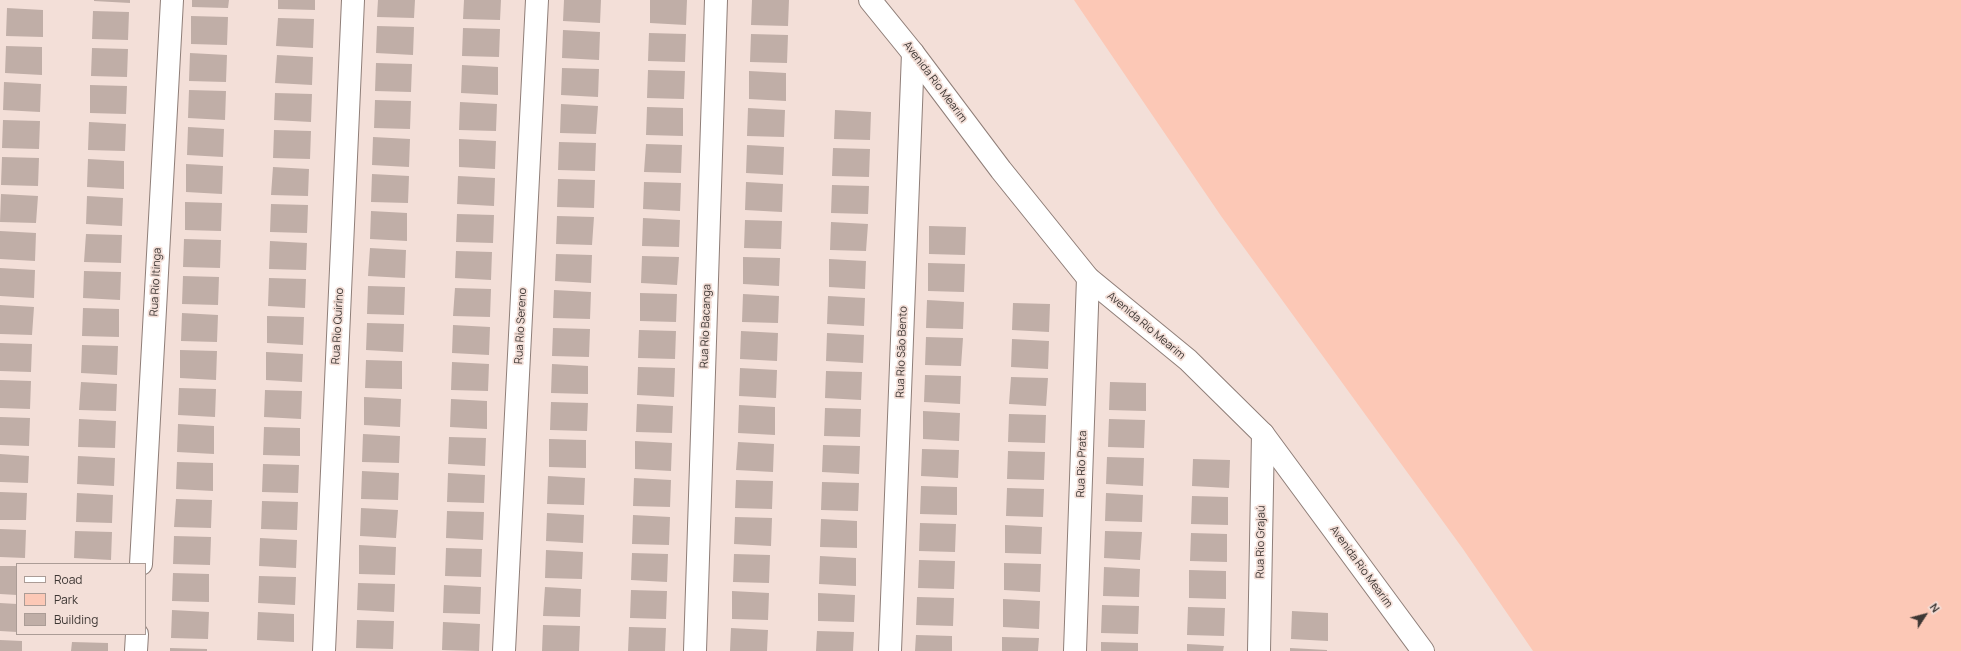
<!DOCTYPE html>
<html>
<head>
<meta charset="utf-8">
<style>
	body { margin:0 }
	#map { position:relative; width:1961px; height:651px; overflow:hidden; background:#f3dfd8; font-family:Manrope,sans-serif }
	canvas { display:block }
	.legend { position:absolute; left:16px; top:563px; width:130px; height:72px; box-sizing:border-box; background:#f3dfd8; border:1px solid #ab9c96; margin:0; padding:5px 7px; list-style:none; font-size:12px; color:#3e3734 }
	.legend li { display:flex; align-items:center; gap:8px; height:20px }
	.legend b { width:20px; border:1px solid #ab9c96 }
	.north { position:absolute; left:1905px; top:595px; width:40px; height:40px; -webkit-text-stroke:3px #f3dfd8; paint-order:stroke; rotate:54deg; font-size:11px; font-weight:700; line-height:16px; text-align:center; color:#3e3734 }
	.north::after { content:''; display:block; margin:auto; width:14px; height:18px; background:#3e3734; clip-path:polygon(50% 0,100% 100%,50% 72%,0 100%) }
</style>
</head>
<body>
<div id="map">
<canvas width="1961" height="651"></canvas>
<ul class="legend">
<li><b style="height:5px;background:#fff"></b>Road</li>
<li><b style="height:11px;background:#fcc8b6"></b>Park</li>
<li><b style="height:11px;background:#c0aea7"></b>Building</li>
</ul>
<div class="north">N</div>
</div>
<script>
const context = document.querySelector('canvas').getContext('2d');
context.lineJoin = 'round';
function paint(path, color) {
  context.fillStyle = color;
  context.fill(path, 'evenodd');
}
function stroke(path, color, width, dash) {
  context.strokeStyle = color;
  context.lineWidth = width;
  context.lineCap = dash ? 'butt' : 'round';
  context.setLineDash(dash || []);
  context.stroke(path);
}
function drawText(font, color, halo, rows, align = 'center') {
  context.font = font + ' Manrope,sans-serif';
  context.lineWidth = 3.5;
  context.setLineDash([]);
  context.textBaseline = 'middle';
  context.strokeStyle = halo;
  context.fillStyle = color;
  for (const [text, x, y, turn = 0] of rows) {
    context.save();
    context.translate(x, y);
    context.rotate((+turn || 0) * Math.PI / 180);
    context.textAlign = isNaN(turn) ? turn : align;
    if (halo) context.strokeText(text, 0, 0);
    context.fillText(text, 0, 0);
    context.restore();
  }
}
paint(new Path2D(`
	M1074,0H1961V651H1533L1463,549L1221,216Z`), '#fcc8b6');
paint(new Path2D(`
	M94,0H130V3L94,1Z
	M192,0H229L228,8L192,7Z
	M278,0H315V10L278,9Z
	M378,0H415L414,18L377,17Z
	M464,0H501L500,20L463,19Z
	M564,0H601L600,23L563,21Z
	M650,0H687L686,25L650,23Z
	M752,0H789L788,26L751,25Z
	M7,8L43,10V37L6,36Z
	M93,11L129,12L128,40L92,39Z
	M191,16L228,17L227,45L191,44Z
	M278,18L314,19L313,48L276,46Z
	M377,26L414,27L413,55L376,53Z
	M463,28L500,29L499,57L462,56Z
	M563,30L600,32L599,60L562,58Z
	M649,33L686,34L685,62L648,61Z
	M751,34L788,35L787,63L750,62Z
	M6,46L42,47V75L5,73Z
	M92,48L128,49L127,77L91,76Z
	M190,53L227,55L226,82L189,81Z
	M277,55L313,57L312,85L275,83Z
	M376,63L412,64L411,92L375,91Z
	M462,65L498,67V95L461,93Z
	M562,68L599,69L598,97L561,95Z
	M648,70L685,71L684,99L647,98Z
	M749,71L786,73V101L749,99Z
	M4,82L41,84L40,112L3,110Z
	M90,85L127,86L126,114L90,113Z
	M189,90L226,91L225,120L188,118Z
	M275,93L312,94L311,122L274,120Z
	M375,100L411,101L410,129L374,128Z
	M460,102L497,104L496,131L459,130Z
	M561,104L598,106L596,134L560,133Z
	M647,107L683,108V136L646,135Z
	M748,108L785,110L784,137L747,136Z
	M835,110L871,112L870,140L834,139Z
	M3,120L40,121L39,149L2,148Z
	M89,122L126,124L125,151L88,150Z
	M188,127L224,129L223,157L187,155Z
	M274,130L311,131L310,159L273,158Z
	M373,137L410,139L409,167L372,165Z
	M459,139L496,141L495,169L459,167Z
	M559,142L596,143L595,171L558,170Z
	M646,144L682,145L681,173L644,172Z
	M747,145L784,147L783,175L746,173Z
	M833,148L870,149L869,177L832,176Z
	M2,157L39,158L38,186L1,185Z
	M88,159L124,161V189L87,187Z
	M186,164L223,166L222,194L186,192Z
	M273,167L309,169L308,196L271,195Z
	M372,174L409,176L408,203L371,202Z
	M458,176L495,178L494,206L457,204Z
	M558,179L595,180L594,208L557,207Z
	M644,182L681,183L680,211L643,209Z
	M746,182L783,184L782,212L745,210Z
	M832,185L869,186L868,214L831,213Z
	M1,194L38,196L36,223L0,222Z
	M87,196L123,198L122,226L86,224Z
	M185,202L222,203L221,231L185,230Z
	M271,204L308,205L307,233L270,232Z
	M371,211L407,213V241L370,239Z
	M457,214L494,215L493,243L456,242Z
	M557,216L594,217L592,245L556,244Z
	M643,218L680,220L679,247L642,246Z
	M745,220L782,221L781,249L744,248Z
	M831,222L868,224L866,251L830,250Z
	M929,226L966,227L965,255L929,254Z
	M0,231L36,233L35,261L0,259Z
	M86,234L122,235L121,263L84,262Z
	M184,239L221,240L220,268L183,267Z
	M270,241L307,243L306,270L269,269Z
	M370,248L406,250L405,278L368,276Z
	M456,251L492,252L491,280L455,278Z
	M556,254L592,255L591,283L555,281Z
	M642,256L679,257L677,285L641,283Z
	M743,257L780,258L779,286L743,284Z
	M829,259L866,261L865,289L829,287Z
	M928,263L965,264L964,292L928,291Z
	M0,268L35,270L34,298L0,296Z
	M84,271L121,272L120,300L83,298Z
	M183,276L219,277L218,305L182,304Z
	M269,278L306,279L305,308L268,306Z
	M368,286L405,287L404,315L367,314Z
	M455,288L491,289L490,317L453,316Z
	M554,290L591,292L590,319L553,318Z
	M640,293L677,294L676,322L640,321Z
	M743,294L779,296L778,323L742,322Z
	M828,296L865,298L864,326L827,324Z
	M927,300L964,302L963,329L926,328Z
	M1013,303L1050,304L1049,332L1012,330Z
	M0,305L34,307L32,335L0,334Z
	M83,308L119,309V337L82,336Z
	M182,313L218,315L217,342L181,341Z
	M267,316L304,317L303,345L267,343Z
	M367,323L404,324L403,352L366,350Z
	M453,325L490,327L489,355L452,353Z
	M553,328L590,329L589,357L552,356Z
	M639,330L676,331L675,359L638,358Z
	M741,331L778,333L777,361L740,359Z
	M827,333L864,335L863,363L826,361Z
	M926,337L963,338L961,366L925,365Z
	M1012,339L1049,341L1048,369L1011,367Z
	M0,343L32,344L31,372L0,371Z
	M82,345L118,346L117,375L81,373Z
	M180,350L217,351L216,380L180,378Z
	M266,352L303,354L302,382L266,380Z
	M366,360L402,361V389L365,388Z
	M452,362L489,364L488,391L451,390Z
	M552,364L588,366V394L551,393Z
	M638,367L675,368L674,397L637,395Z
	M740,368L777,370L776,398L739,396Z
	M826,371L862,372L861,400L825,398Z
	M925,375L961,376L960,404L924,402Z
	M1011,377L1048,378L1046,406L1009,404Z
	M0,380L31,381L30,409L0,408Z
	M81,382L117,384L116,411L79,410Z
	M1110,382L1146,383V411L1109,410Z
	M179,388L216,389L215,417L178,415Z
	M265,390L302,391L301,419L264,417Z
	M364,397L401,399L400,427L364,425Z
	M451,399L487,401V429L450,427Z
	M551,402L588,403L587,431L550,430Z
	M637,404L673,406L672,433L636,432Z
	M739,405L775,407V435L738,433Z
	M825,408L861,409L860,437L824,436Z
	M923,411L960,413L959,441L923,439Z
	M1009,414L1046,415L1045,443L1008,442Z
	M0,417L30,418L29,446L0,445Z
	M79,419L116,421L115,448L78,447Z
	M1109,419L1145,420L1144,448L1108,447Z
	M178,424L214,426V454L177,452Z
	M264,427L300,428V456L263,455Z
	M363,434L400,436L399,463L362,462Z
	M449,437L486,438L485,466L448,464Z
	M549,439L586,440V468L549,467Z
	M635,441L672,443L671,471L635,469Z
	M738,442L774,444L773,472L736,470Z
	M823,445L860,446L859,474L822,472Z
	M922,449L959,450L958,478L921,476Z
	M1008,451L1045,452L1044,480L1007,479Z
	M0,454L29,456L28,483L0,482Z
	M78,456L115,458L114,486L77,484Z
	M1107,457L1144,458L1143,486L1106,484Z
	M1193,459L1230,460L1229,488L1192,486Z
	M177,462L213,463V491L176,489Z
	M263,464L299,465L298,493L262,492Z
	M362,471L399,473L398,500L361,499Z
	M448,473L485,475L484,503L447,502Z
	M548,476L585,478L584,505L547,504Z
	M634,478L671,480L670,507L633,506Z
	M736,480L773,481L772,509L735,508Z
	M822,482L859,483L858,511L821,510Z
	M921,486L957,487V515L920,514Z
	M1007,488L1044,489L1043,517L1006,516Z
	M0,492L27,493L26,520H0Z
	M77,493L113,495L112,523L76,522Z
	M1106,493L1143,495L1142,522L1105,521Z
	M1192,496L1228,497V525L1191,524Z
	M176,499L212,500L211,528L174,527Z
	M262,501L298,502L297,530L261,529Z
	M361,508L398,510L396,538L360,536Z
	M447,511L484,512L483,540L446,538Z
	M547,513L584,515L583,543L546,541Z
	M633,515L670,517L669,545L632,544Z
	M735,517L772,518L771,546L734,544Z
	M821,519L857,521V548L820,547Z
	M920,523L956,524L955,552L919,551Z
	M1005,525L1042,527L1041,554L1005,553Z
	M0,529L26,530L25,558L0,557Z
	M75,531L112,532L111,560L74,558Z
	M1105,531L1142,532L1140,560L1104,558Z
	M1191,533L1227,534V562L1190,561Z
	M174,536L211,537L210,565L173,564Z
	M260,538L297,540L296,568L259,566Z
	M359,545L396,547L395,575L359,574Z
	M446,548L482,549L481,577L445,576Z
	M546,550L583,552L582,579L545,578Z
	M632,553L668,554L667,582L631,580Z
	M734,554L770,555L769,583L733,582Z
	M820,556L856,558V586L819,584Z
	M919,560L955,561L954,589L918,588Z
	M1004,563L1041,564L1040,592L1004,590Z
	M0,566H17V595L0,594Z
	M1104,567L1140,569L1139,597L1103,596Z
	M1189,570L1226,571V599L1189,598Z
	M173,573L209,574V602L172,601Z
	M259,576L296,577L295,605L258,603Z
	M358,583L395,584L394,612L357,610Z
	M444,585L481,587L480,614L443,613Z
	M545,587L581,589L580,617L543,616Z
	M631,590L667,591L666,619L630,618Z
	M732,591L769,593L768,620L732,619Z
	M818,593L855,595L854,622L818,621Z
	M917,597L954,598L953,626L916,625Z
	M1003,599L1040,601L1039,629L1003,627Z
	M0,603L17,604V632L0,631Z
	M1102,605L1139,606L1138,634L1101,633Z
	M1188,607L1225,608L1224,636L1187,635Z
	M172,610L209,612L208,639L171,638Z
	M1292,611L1328,613V641L1291,639Z
	M258,612L294,614V642L257,640Z
	M357,620L394,621L393,649L356,648Z
	M443,622L480,624L479,651L442,650Z
	M543,625L580,626L579,651H542Z
	M629,627L666,628L665,651H628Z
	M731,628L768,630L767,651H730Z
	M817,631L854,632L853,651H816Z
	M916,635L952,636V651H915Z
	M1002,637L1039,638L1038,651H1002Z
	M0,640L22,641V651H0Z
	M72,642L108,643V651H71Z
	M1101,642L1138,643V651H1101Z
	M1187,644L1224,646L1223,651H1187Z
	M170,648L207,649V651H170Z
	M1290,648L1327,650V651H1290Z`), '#c0aea7');
const street = new Path2D(`
	M141,564L172,0
	M136,651L137,634
	M324,651L353,0
	M504,651L537,0
	M695,651L716,0
	M890,651L913,53
	M1075,651L1088,278
	M1259,651L1263,434`);
const secondary = new Path2D(`
	M870,0L913,53L1001,170L1088,278L1188,360L1263,434L1423,651`);
stroke(street, '#8f7e78', 24);
stroke(secondary, '#8f7e78', 24);
stroke(street, '#fff', 22);
stroke(secondary, '#fff', 22);
drawText('11px', '#3e3734', '#f3dfd8', [
	["Avenida Rio Mearim",935,82,53],
	["Rua Rio Itinga",156,282,-87],
	["Rua Rio Quirino",338,326,-87],
	["Rua Rio Sereno",521,326,-87],
	["Rua Rio Bacanga",706,326,-88],
	["Avenida Rio Mearim",1146,326,40],
	["Rua Rio São Bento",902,352,-88],
	["Rua Rio Prata",1082,464,-88],
	["Rua Rio Grajaú",1261,542,-89],
	["Avenida Rio Mearim",1361,567,54]
]);
</script>
</body>
</html>
